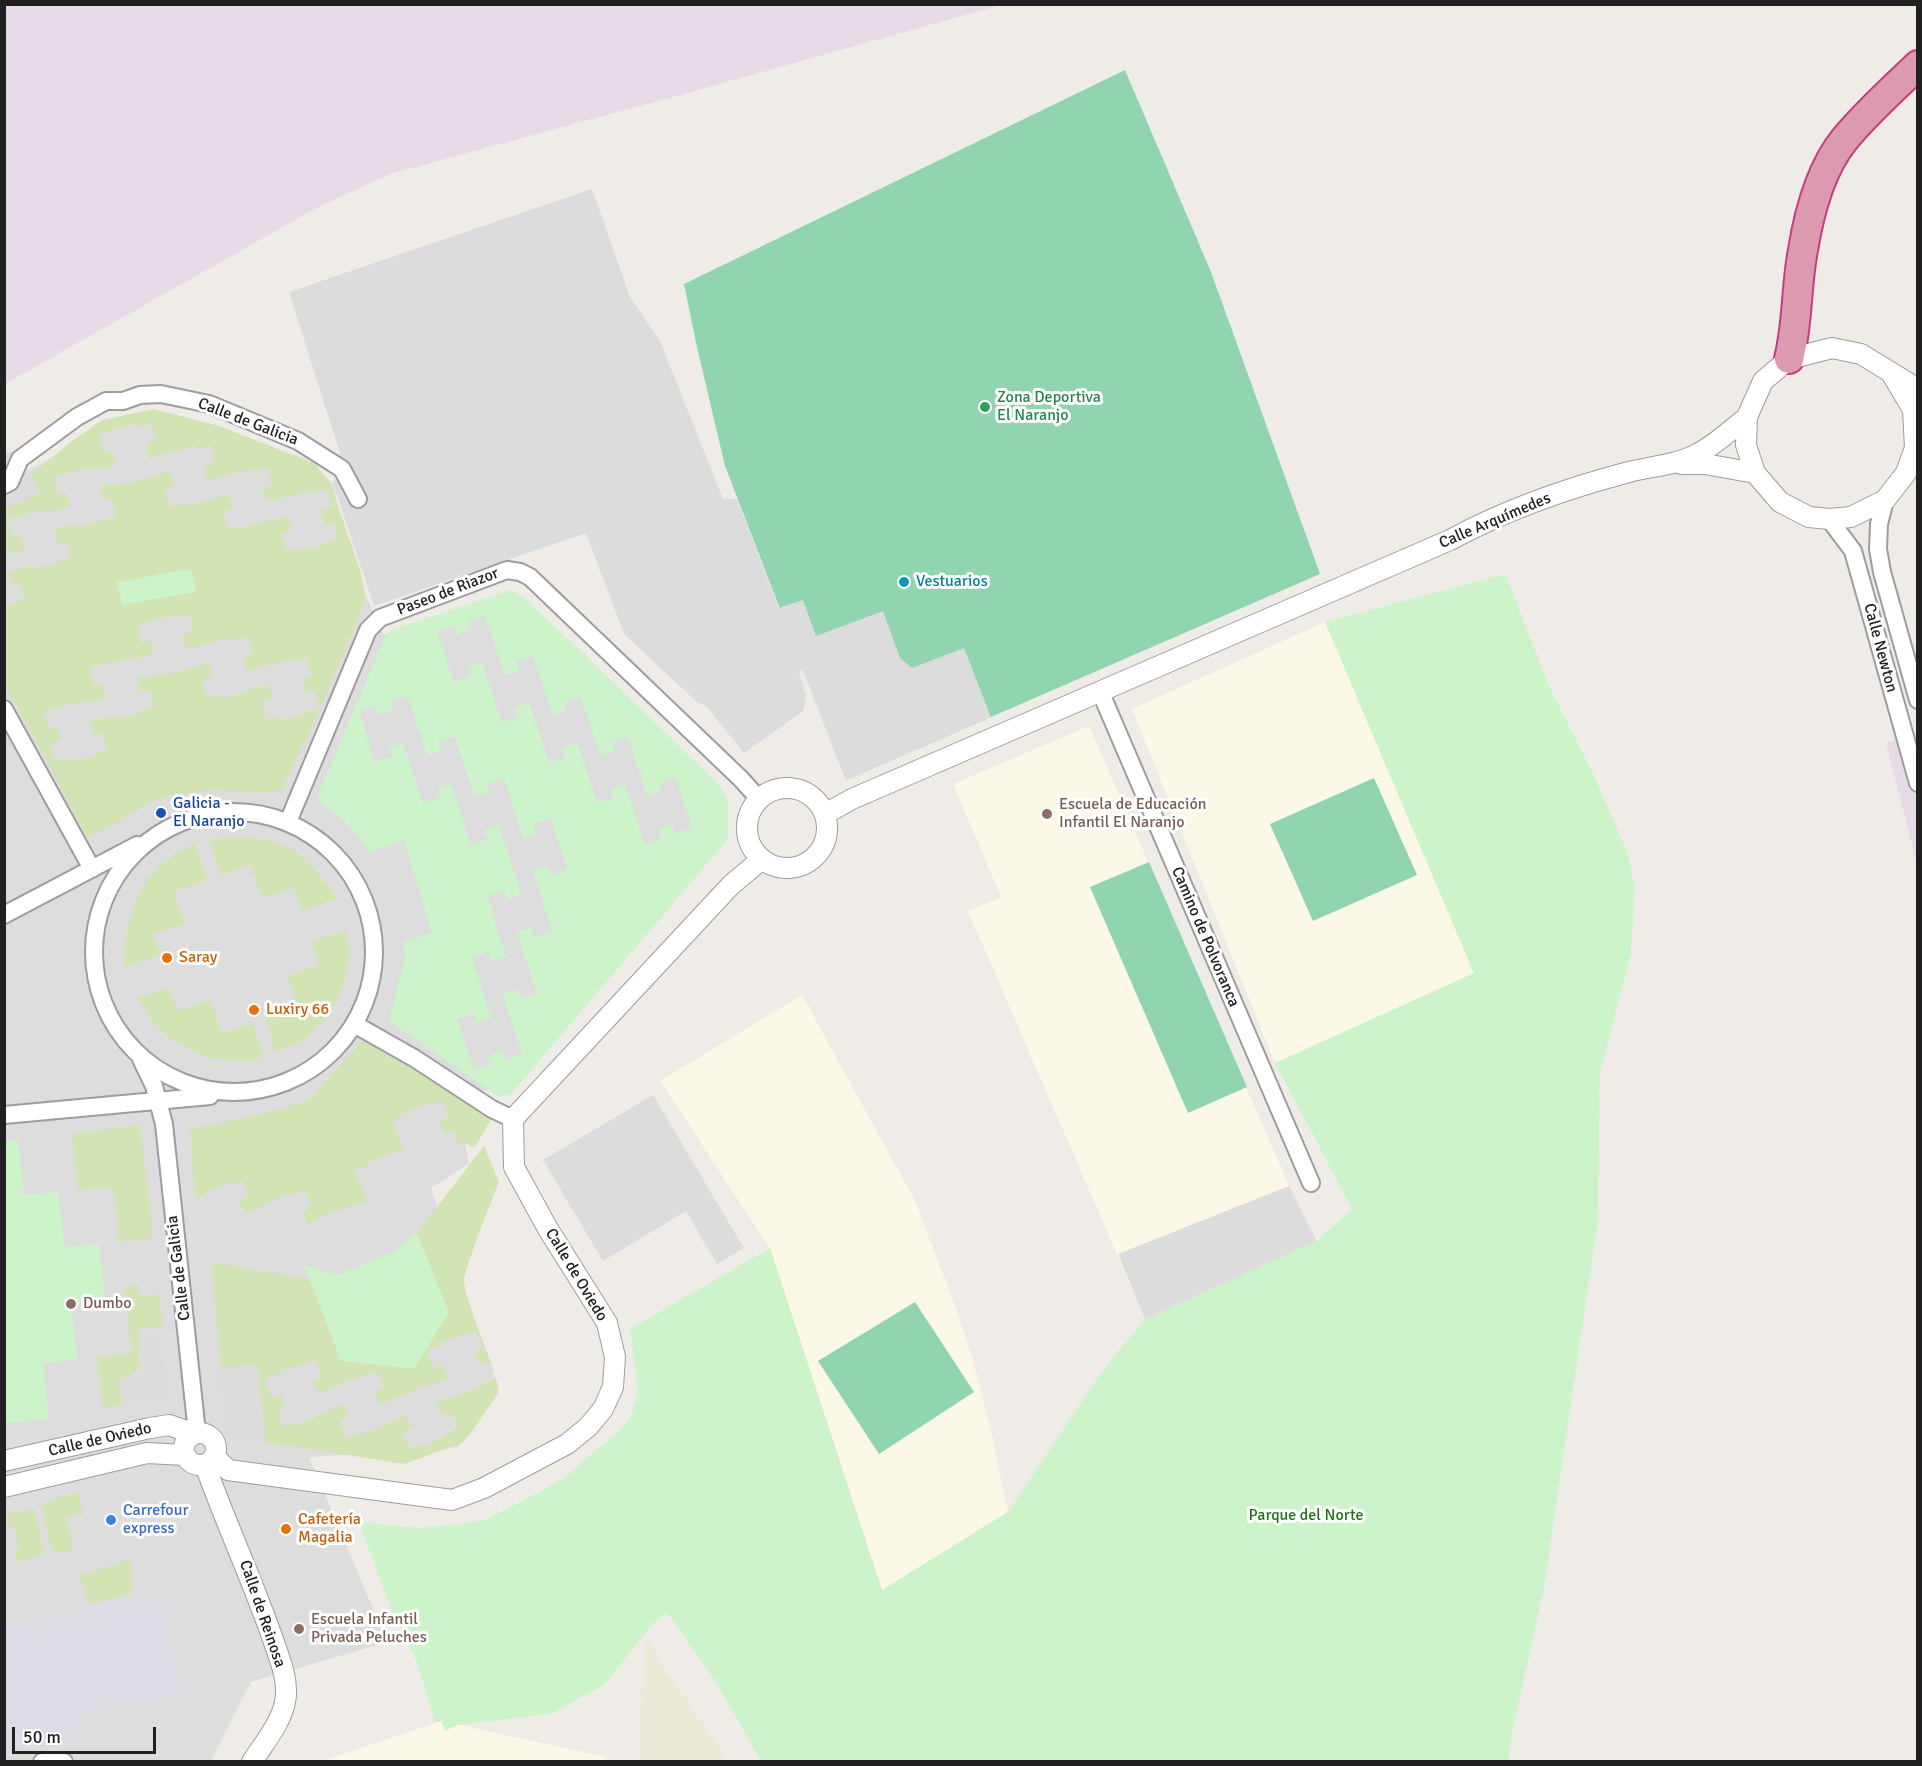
<!DOCTYPE html>
<html>
<head>
<meta charset="utf-8">
<style>
	body { margin:0 }
	#map { position:relative; width:1922px; height:1766px; overflow:hidden; background:#efece8; font-family:Signika,sans-serif }
	canvas { display:block }
	.frame { position:absolute; inset:0; border:6px solid #202020; pointer-events:none }
	.scale { position:absolute; left:12px; top:1727px; width:144px; height:27px; box-sizing:border-box; border:3px solid #202020; border-top:0; padding-left:8px; font-size:18px; line-height:21px; white-space:nowrap; color:#202020; -webkit-text-stroke:4px #fff; paint-order:stroke }
</style>
</head>
<body>
<div id="map">
<canvas width="1922" height="1766"></canvas>
<div class="frame"></div>
<div class="scale">50 m</div>
</div>
<script>
const context = document.querySelector('canvas').getContext('2d');
context.lineJoin = 'round';
function paint(path, color) {
  context.fillStyle = color;
  context.fill(path, 'evenodd');
}
function stroke(path, color, width, dash) {
  context.strokeStyle = color;
  context.lineWidth = width;
  context.lineCap = dash ? 'butt' : 'round';
  context.setLineDash(dash || []);
  context.stroke(path);
}
function drawText(font, color, halo, rows, align = 'center') {
  context.font = font + ' Signika,sans-serif';
  context.lineWidth = 6;
  context.setLineDash([]);
  context.textBaseline = 'middle';
  context.strokeStyle = halo;
  context.fillStyle = color;
  for (const [text, x, y, turn = 0] of rows) {
    context.save();
    context.translate(x, y);
    context.rotate((+turn || 0) * Math.PI / 180);
    context.textAlign = isNaN(turn) ? turn : align;
    if (halo) context.strokeText(text, 0, 0);
    context.fillText(text, 0, 0);
    context.restore();
  }
}
paint(new Path2D(`
	M159,419L230,439L333,483L349,559L384,635L495,606L678,773L703,842L517,1082L456,1099L469,1164L431,1188L498,1388L458,1447L309,1457L387,1642L251,1682L211,1761L5,1762V483L111,425Z`), '#dedddd');
paint(new Path2D(`
	M5,4H1001V5L673,97L390,174L320,206L5,384Z
	M1917,733V864L1886,743Z`), '#e7dbe7');
paint(new Path2D(`
	M1325,622L1474,974L1275,1063L1132,709Z
	M1089,726L1289,1186L1317,1241L1145,1319L968,911L1001,897L953,784Z
	M802,995L915,1201L955,1306L972,1357L990,1426L1008,1512L882,1590L770,1248L660,1081Z
	M441,1721L606,1757V1762H320Z`), '#fbf8e5');
paint(new Path2D(`
	M646,1638L663,1665L728,1761H640V1705Z`), '#ebead6');
paint(new Path2D(`
	M154,409L219,426L314,463L329,481L360,569L366,599L316,718L281,790L268,792L212,790L158,798L88,838L5,684V607L10,606L9,604L24,600L21,584L11,585L8,571L32,566L33,569L70,559L66,542L57,543L54,529L77,524L78,527L116,517L112,499L103,501L100,486L123,482L124,484L171,472L174,487L165,489L169,507L182,504L183,506L229,495L232,509L223,511L227,528L241,526V528L288,516L291,531L282,533L286,550L299,548L300,550L323,546V543L338,540L334,523L324,525L322,510L331,508L328,490L313,493L312,491L266,502L263,488L272,486L269,468L254,471L253,469L207,480L205,466L215,463L211,446L196,449L195,446L149,458L146,444L156,441L152,424L138,427L137,424L113,429V431L100,434L103,452L113,451L116,465L91,470L90,467L54,477L57,495L67,493L70,507L45,512V509L8,519L12,537L21,535L24,549L5,553V510L39,492L31,475L72,441L102,420ZM174,615L175,618L190,615L193,632L183,635L186,649L234,637L235,640L249,637L253,654L243,657L246,671L293,659L294,661L308,658L312,676L302,678L305,693L315,691L319,708L304,712L305,714L281,720L280,717L266,719L262,701L272,699L269,685L245,690V693L222,698L221,695L207,698L203,680L213,677L210,663L163,676L161,673L137,678L140,692L150,690L153,708L139,711V714L116,718L115,716L90,721L93,735L103,733L107,751L92,754L93,757L70,761L68,758L54,761L50,743L60,741L57,727L48,729L44,711L81,701L82,703L106,698L103,684L94,686L90,668L127,658L128,660L153,655L150,641L141,643L137,625Z
	M229,837C285,836 307,853 337,899L302,911L294,888L262,898L251,865L220,875L209,840Z
	M195,843L207,880L174,891L185,924L153,934L160,955L124,967C125,911 142,867 195,843Z
	M346,930L350,955L342,990L324,1019L305,1039L276,1053L266,1018L298,1007L287,976L319,965L312,942Z
	M169,988L177,1011L211,1000L221,1033L253,1023L263,1056L253,1061L209,1058L189,1049L169,1037L153,1023L137,998Z
	M363,1040L492,1118L474,1148L464,1142L459,1143L454,1130L445,1134L439,1121L449,1117L442,1100L428,1106L427,1103L405,1112V1114L392,1120L404,1151L389,1154L367,1163L368,1165L354,1170L367,1201L330,1213L308,1224L302,1211L312,1207L305,1190L291,1196L289,1193L245,1214L240,1200L249,1196L242,1180L228,1185L227,1183L205,1192L206,1194L195,1199L190,1129L263,1114L309,1100Z
	M140,1125L153,1238L119,1242L113,1187L78,1190L72,1134Z
	M484,1146L499,1182C493,1197 463,1272 464,1282C469,1318 493,1356 499,1392L471,1433L462,1443L404,1464L266,1442L257,1364L221,1368L211,1263L309,1279L341,1361L449,1313L417,1233ZM476,1331L483,1348L474,1352L480,1365L489,1362L496,1378L482,1384V1387L437,1402L442,1415L452,1412L458,1429L445,1435V1437L424,1446L422,1444L409,1449L401,1432L411,1428L406,1415L362,1435L360,1433L346,1438L339,1421L349,1417L343,1404L299,1424L298,1422L284,1428L277,1411L286,1407L281,1394L272,1397L265,1380L278,1375V1372L300,1364L301,1366L315,1360L321,1377L312,1381L318,1394L341,1385L340,1383L377,1371L384,1388L375,1391L380,1405L424,1385L425,1387L448,1378L443,1364L433,1368L427,1351L440,1346L439,1343Z
	M138,1285L140,1296L160,1294L162,1326L138,1329L140,1368L124,1379L118,1380L122,1405L103,1408L97,1357L132,1353L124,1287Z
	M78,1491L83,1513L66,1517L73,1550L57,1554L56,1551L52,1552L41,1505Z
	M35,1509L44,1554L38,1555L39,1557L16,1562L14,1550L19,1549L15,1528L10,1529L7,1514Z
	M130,1560L132,1594L88,1604L80,1575Z`), '#d2e3b4');
paint(new Path2D(`
	M191,569L196,592L122,605L117,582Z
	M1505,574L1550,688L1592,771L1627,852L1635,887L1631,954L1600,1073L1598,1220L1544,1588L1511,1738L1508,1761H761L716,1682L667,1612L651,1626L604,1685L550,1714L457,1725L445,1731L441,1721L435,1722L416,1659L391,1609L359,1522L421,1528L483,1521L560,1481L619,1431L632,1414L638,1391L630,1329L770,1248L882,1590L1008,1512L1098,1377L1145,1319L1317,1241L1352,1209L1275,1063L1474,973L1325,622Z
	M511,590L524,597L720,785L728,802V839L511,1094L498,1096L389,1021L405,957L403,942L432,933L404,840L369,853C356,830 338,813 316,800L385,637L391,630ZM485,616L505,675L519,671L516,662L533,656L553,716L566,711L564,702L581,697L600,756L614,751L612,742L628,737L648,796L662,792L659,783L676,778L692,828L675,834L672,824L659,829L662,838L645,844L625,784L611,789L614,798L597,803L577,743L563,748L566,758L549,763L529,703L515,708L518,717L502,723L482,663L468,667L470,677L454,682L437,632L454,626L457,635L471,630L469,621ZM408,696L427,756L441,751L438,742L455,737L475,797L489,793L486,784L504,778L523,838L536,834L533,824L551,819L568,870L550,875L547,866L533,871L552,931L535,937L531,928L517,932L537,993L520,998L517,989L503,994L522,1054L505,1060L501,1051L488,1055L490,1065L474,1070L457,1019L474,1014L477,1023L491,1018L472,958L489,952L492,961L506,957L487,896L504,891L507,900L521,895L499,825L485,830L488,839L471,845L451,784L438,788L440,798L423,803L403,743L390,747L392,757L375,762L359,712L376,706L379,715L393,710L391,702Z
	M18,1140L24,1195L58,1192L65,1247L99,1244L105,1300L71,1304L77,1359L43,1363L49,1419L5,1423L4,1142Z
	M417,1233L449,1313L414,1369L341,1361L304,1265L338,1275L395,1251Z`), '#cdf3cb');
paint(new Path2D(`
	M1125,70L1211,272L1320,574L846,780L725,466L697,347L684,284Z
	M1374,778L1417,875L1313,921L1270,824Z
	M1149,862L1247,1087L1188,1113L1090,887Z
	M915,1302L974,1392L879,1454L818,1361Z`), '#90d4b0');
paint(new Path2D(`
	M592,189L630,297L660,341L723,499H737L779,608L803,600L816,636L883,611L900,658L912,668L964,648L991,717L846,780L802,668L799,673L806,695L803,711L744,753L707,707L697,702L624,634L586,533L374,606L333,483L344,466L289,292Z
	M11,451L40,492L5,509V454Z
	M653,1095L744,1248L717,1264L686,1211L603,1261L543,1160Z
	M1289,1186L1317,1241L1145,1319L1118,1254Z
	M161,1330L170,1398L122,1405L118,1380L146,1376L140,1333Z
	M257,1364L266,1442L225,1439L215,1368Z`), '#dcdcdc');
paint(new Path2D(`
	M161,1594L180,1694L78,1713L82,1738L5,1752V1624Z`), '#dcdde5');
const minor = new Path2D(`
	M4,485L10,482L20,459L77,417L106,401H123L140,395L161,394L209,404L298,441L342,469L358,499
	M1885,500L1879,524L1878,549L1882,572L1918,700
	M1829,519L1853,551L1918,783
	M1100,691L1311,1183
	M4,709L92,869
	M94 952a140 140 0 1 1 280 0a140 140 0 1 1-280 0Z
	M288,822L368,630L380,618L507,570L520,572L530,577L741,779L759,799
	M4,915L137,845
	M354,1024L414,1058L492,1109L513,1119
	M141,1059L154,1086L164,1124L197,1433
	M4,1115L210,1096
	M42,1762H64`);
const tertiary = new Path2D(`
	M1891,373L1913,410L1915,448L1906,473L1885,500L1851,517L1829,519L1809,517L1780,502L1755,473L1746,445L1747,417L1763,381L1789,359L1832,348L1861,354L1918,389
	M1681,464H1705L1755,473
	M747 828a40 40 0 1 1 80 0a40 40 0 1 1-80 0Z
	M825,814L852,799L1450,540C1505,510 1568,488 1629,472C1652,466 1678,465 1699,453C1716,444 1732,429 1747,417
	M184 1449a16 16 0 1 1 32 0a16 16 0 1 1-32 0Z
	M215,1457L228,1470L452,1500L484,1488L567,1444L588,1427L603,1409L613,1387L615,1357L607,1323L548,1229L514,1167L513,1119L731,885L762,859
	M4,1461L150,1428L169,1425L195,1434
	M205,1465C225,1521 250,1575 270,1631C277,1652 290,1680 285,1702C281,1723 264,1743 252,1762
	M4,1487L147,1453L185,1455`);
const motorway = new Path2D(`
	M1789,359C1798,323 1796,286 1803,250C1809,213 1820,170 1844,140C1865,114 1893,89 1918,65`);
stroke(minor, '#9d9d9d', 20);
stroke(tertiary, '#9d9d9d', 22);
stroke(motorway, '#c53d7f', 32);
stroke(minor, '#fff', 16);
stroke(tertiary, '#fff', 20);
stroke(motorway, '#dc9ab0', 28);
for (const [x, y, r, color] of [
	[985,407,6,"#2e9e5b"],
	[904,582,6,"#0f9aa8"],
	[161,813,6,"#1a4fb4"],
	[1047,814,6,"#8d6e63"],
	[167,958,6,"#e8710a"],
	[254,1010,6,"#e8710a"],
	[71,1304,6,"#8d6e63"],
	[111,1520,6,"#3f7fe0"],
	[286,1529,6,"#e8710a"],
	[299,1629,6,"#8d6e63"]
]) {
  const dot = new Path2D();
  dot.arc(x, y, r, 0, 2 * Math.PI);
  context.fillStyle = color;
  context.fill(dot);
  stroke(dot, '#fff', 2);
}
drawText('16px', '#27864d', '#fff', [
	["Zona Deportiva",997,398],
	["El Naranjo",997,416]
], 'left');
drawText('16px', '#202020', '#fff', [
	["Calle de Galicia",248,422,21],
	["Calle Arquímedes",1495,521,-23],
	["Paseo de Riazor",448,592,-21],
	["Calle Newton",1880,648,75],
	["Camino de Polvoranca",1205,937,67],
	["Calle de Galicia",179,1268,-97],
	["Calle de Oviedo",576,1275,59],
	["Calle de Oviedo",100,1440,-13],
	["Calle de Reinosa",262,1614,71]
]);
drawText('16px', '#0d838f', '#fff', [
	["Vestuarios",916,582]
], 'left');
drawText('16px', '#164399', '#fff', [
	["Galicia -",173,804],
	["El Naranjo",173,822]
], 'left');
drawText('16px', '#785e54', '#fff', [
	["Escuela de Educación",1059,805],
	["Infantil El Naranjo",1059,823],
	["Dumbo",83,1304],
	["Escuela Infantil",311,1620],
	["Privada Peluches",311,1638]
], 'left');
drawText('16px', '#c56008', '#fff', [
	["Saray",179,958],
	["Luxiry 66",266,1010],
	["Cafetería",298,1520],
	["Magalia",298,1538]
], 'left');
drawText('16px', '#366cbe', '#fff', [
	["Carrefour",123,1511],
	["express",123,1529]
], 'left');
drawText('16px', '#1f721a', '#fff', [
	["Parque del Norte",1306,1516]
]);
</script>
</body>
</html>
